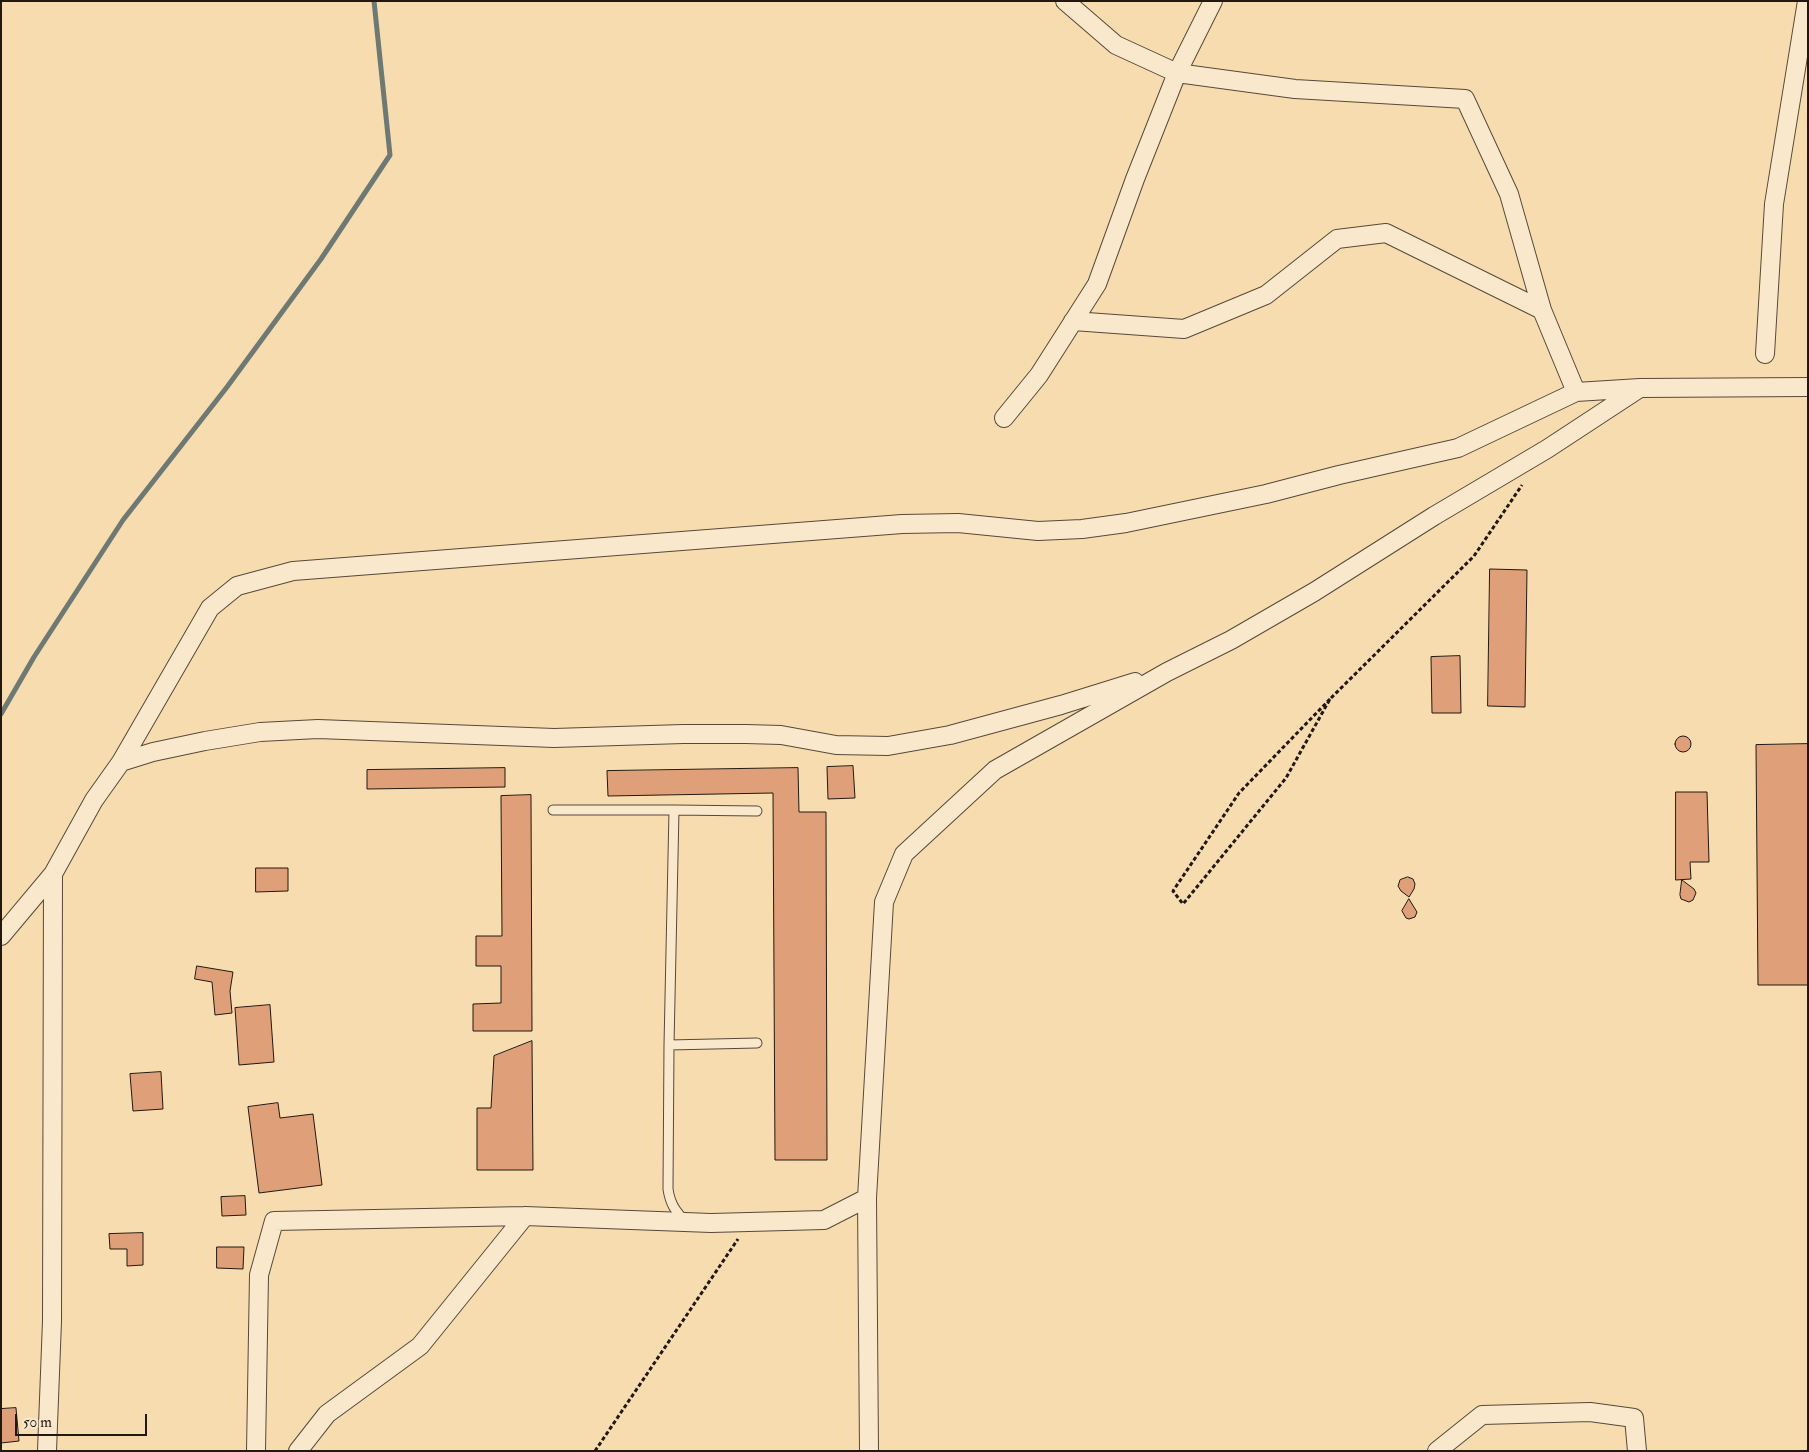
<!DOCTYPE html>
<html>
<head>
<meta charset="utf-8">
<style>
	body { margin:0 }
	#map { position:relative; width:1809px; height:1452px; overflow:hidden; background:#f7dcb0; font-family:"IM FELL Double Pica",serif }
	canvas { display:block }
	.frame { position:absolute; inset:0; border:2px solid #221810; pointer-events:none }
	.scale { position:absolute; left:15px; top:1414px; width:132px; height:22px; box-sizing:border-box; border:2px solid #221810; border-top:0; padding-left:6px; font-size:15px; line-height:18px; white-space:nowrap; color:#221810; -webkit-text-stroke:4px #fae8cc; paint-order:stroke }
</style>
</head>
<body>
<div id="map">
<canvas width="1809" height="1452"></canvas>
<div class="frame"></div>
<div class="scale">50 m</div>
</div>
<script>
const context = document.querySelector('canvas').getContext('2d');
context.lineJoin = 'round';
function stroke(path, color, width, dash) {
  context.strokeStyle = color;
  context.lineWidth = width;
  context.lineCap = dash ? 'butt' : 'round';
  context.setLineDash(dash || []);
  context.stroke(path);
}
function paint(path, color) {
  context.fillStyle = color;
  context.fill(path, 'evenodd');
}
stroke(new Path2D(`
	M1,714L34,657L123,520L227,387L321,259L390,155L374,1`), '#6f7974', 5);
const building = new Path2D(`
	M1490,569L1527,570L1525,707L1488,706Z
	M1460,656L1461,713H1432L1431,657Z
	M1675 744a8 8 0 1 1 16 0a8 8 0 1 1-16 0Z
	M1808,744V985H1758L1756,745Z
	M853,766L855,798L828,799L827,767Z
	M505,768V787L367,789V770Z
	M798,768L799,812H826L827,1160H775L773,793L608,796L607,771Z
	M1676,792H1707L1709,862H1690L1691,879L1676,880Z
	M531,795L532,1031H473V1004L501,1003V966H476V936H502L501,796Z
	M256,868H288V891L256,892Z
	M1408,877L1413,879L1415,884L1414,889L1409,897L1401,891L1398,886L1400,880Z
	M1682,880L1694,889L1696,893L1693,900L1689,902L1681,899L1680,895Z
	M1409,899L1417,912L1415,917L1409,919L1406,918L1402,911Z
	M197,966L233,972L230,991L232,1013L215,1015L212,982L195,979Z
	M270,1005L274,1062L239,1065L235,1008Z
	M532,1041L533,1170H477V1108H491L494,1056Z
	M161,1072L163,1109L133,1111L130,1074Z
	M278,1103L280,1118L313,1114L322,1185L259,1193L248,1107Z
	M245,1196L246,1215L222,1216L221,1197Z
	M143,1233V1265L127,1266V1249H110L109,1234Z
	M217,1247H244L243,1269L217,1268Z
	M16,1408L19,1441L1,1443V1409Z`);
paint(building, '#df9f78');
stroke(building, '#221810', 1);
const service = new Path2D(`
	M553,810H674
	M669,1045L757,1043
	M685,1221C675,1211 670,1203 668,1189L669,1045L674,810L757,811`);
const minor = new Path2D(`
	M1065,1L1116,45L1177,73L1295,89L1465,99L1509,194L1542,310L1576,392
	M1073,321L1184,329L1266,295L1337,239L1386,233L1542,310
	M1765,354L1774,204L1807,1
	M1004,418L1039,375L1097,284L1135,179L1177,73L1213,1
	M121,762L153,752L205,741L260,732L318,729L554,738L683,734H746L781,735L836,745L888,746L950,735L1061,705L1135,682
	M1,936L53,874L94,800L121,762L210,608L237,586L293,571L902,524L958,523L1038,531L1082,529L1126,523L1266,494L1339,475L1458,448L1576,392L1640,388L1808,387
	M47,1451L52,1321L53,874
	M256,1451L259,1275L274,1221L525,1216L711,1223L824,1220L867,1198
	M298,1451L327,1414L420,1346L525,1216
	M869,1451L867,1198L884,902L904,854L995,770L1167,672L1231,640L1314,592L1434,516L1547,449L1640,388
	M1437,1451L1482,1415L1590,1412L1634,1418L1637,1451`);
stroke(service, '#574938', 11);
stroke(minor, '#574938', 20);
stroke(new Path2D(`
	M1330,699L1239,793L1173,891L1183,904L1286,778L1330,699L1474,556L1522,485
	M595,1451L738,1239`), '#221810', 3, [4, 2.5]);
stroke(service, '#fae8cc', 9);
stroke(minor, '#fae8cc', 18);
</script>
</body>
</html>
